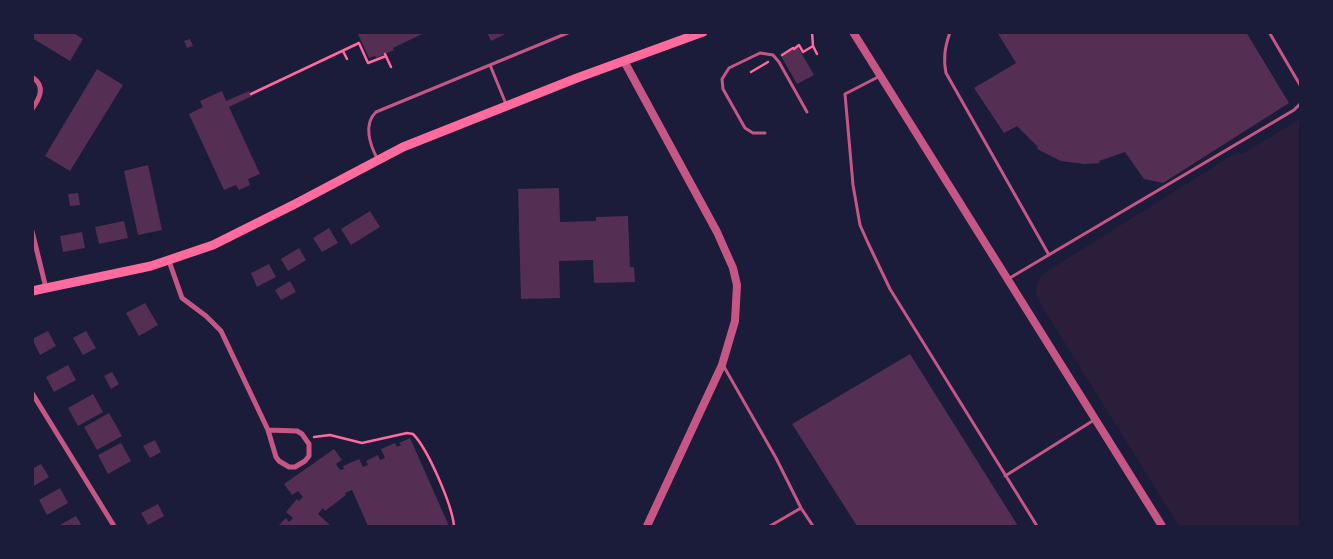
<!DOCTYPE html>
<html>
<head>
<meta charset="utf-8">
<style>
	body { margin:0 }
	#map { position:relative; width:1333px; height:559px; overflow:hidden; background:#1b1b3a; font-family:Ubuntu,sans-serif }
	canvas { display:block }
	.frame { position:absolute; inset:0; border:34px solid #1b1b3a; pointer-events:none }
</style>
</head>
<body>
<div id="map">
<canvas width="1333" height="559"></canvas>
<div class="frame"></div>
</div>
<script>
const context = document.querySelector('canvas').getContext('2d');
context.lineJoin = 'round';
function paint(path, color) {
  context.fillStyle = color;
  context.fill(path, 'evenodd');
}
function stroke(path, color, width, dash) {
  context.strokeStyle = color;
  context.lineWidth = width;
  context.lineCap = dash ? 'butt' : 'round';
  context.setLineDash(dash || []);
  context.stroke(path);
}
paint(new Path2D(`
	M1300,119V526H1179L1038,300C1034,289 1036,280 1046,272L1234,154L1239,152L1242,154Z`), '#2a1e3b');
paint(new Path2D(`
	M32,32H72L83,39L70,61L32,38Z
	M357,32H426L393,48L394,50L376,58L375,56L369,58Z
	M487,32H509L491,41Z
	M997,32H1246L1289,103L1163,183L1144,179L1125,152L1099,161L1100,163L1084,164L1061,161L1037,149L1038,147L1017,126L1004,133L974,88L1016,63Z
	M190,39L193,46L187,48L184,41Z
	M798,47L814,75L797,84L781,56Z
	M97,69L123,85L70,171L45,156Z
	M222,91L226,101L249,91L252,96L229,107L260,174L248,179L250,185L239,190L236,185L224,190L189,114L203,107L200,101Z
	M148,165L162,230L138,235L124,171Z
	M559,188L560,222L596,221V217L628,216L630,267H634L635,282L594,283L593,260L559,261L560,298L521,299L518,189Z
	M78,193L80,205L70,206L68,194Z
	M370,211L380,227L351,245L341,229Z
	M124,221L128,238L99,244L95,227Z
	M329,228L338,243L322,252L313,238Z
	M82,232L85,248L63,252L60,236Z
	M299,248L306,260L288,271L281,259Z
	M269,264L276,277L257,287L251,273Z
	M290,281L296,292L281,300L275,290Z
	M145,303L158,325L139,336L126,313Z
	M48,331L56,346L40,355L32,339Z
	M86,331L96,348L83,355L73,338Z
	M910,354L1018,526H857L792,424Z
	M68,365L76,380L54,392L46,377Z
	M112,372L119,384L111,389L104,376Z
	M93,394L103,412L78,426L68,408Z
	M109,413L122,436L97,450L84,427Z
	M410,438L449,526H368L352,490L345,493L346,495L325,511L323,508L318,514L331,526H278L286,518L289,522L293,518L286,512L297,499L299,501L303,497L298,491L292,495L284,484L334,449L342,460L336,464L340,470L344,469L343,466L359,459L363,467L368,465L366,461L378,455L380,460L385,458L381,449L395,443L397,447L401,445L399,443Z
	M155,440L161,452L150,458L143,446Z
	M121,443L131,461L108,474L98,455Z
	M41,464L49,477L32,487V469Z
	M60,488L68,503L47,515L39,500Z
	M158,504L164,516L148,525L141,513Z
	M76,516L82,526H58Z`), '#542f53');
stroke(new Path2D(`
	M813,46L817,54
	M794,49L799,45L803,52L813,46L812,32
	M343,51L347,59
	M385,54L391,67
	M782,55L793,48
	M751,72L768,62
	M251,94L359,43L368,63L386,56
	M314,437L330,435L362,443L407,433L413,434C428,449 452,505 454,526`), '#ff6b9d', 2.5);
stroke(new Path2D(`
	M950,32C945,47 943,58 946,73L1049,255
	M1269,32L1300,85
	M490,65L506,104
	M880,76L845,94L853,185L860,225L868,243L890,289L1037,526
	M765,133H753L745,128L723,89L722,79L729,68L760,53L773,55L779,62L807,112
	M377,158C370,145 363,124 376,112L570,32
	M1008,279L1294,110L1300,104
	M723,365L776,458L801,508L813,526
	M1005,476L1094,420
	M770,526L801,508`), '#c65784', 3);
stroke(new Path2D(`
	M32,77C46,86 40,98 32,109
	M32,231L46,288
	M169,261L182,298L206,316L221,331L268,430L276,457L279,461L289,467H295L305,461L309,456V444L302,434L297,431L268,430
	M32,393L114,526`), '#c65784', 5);
stroke(new Path2D(`
	M853,32L1162,526
	M624,61L717,232L733,268L737,285L735,321L722,365L647,526`), '#c65784', 8);
stroke(new Path2D(`
	M32,291L151,266L213,245L295,204L403,147L577,78L703,32`), '#ff6b9d', 9);
</script>
</body>
</html>
